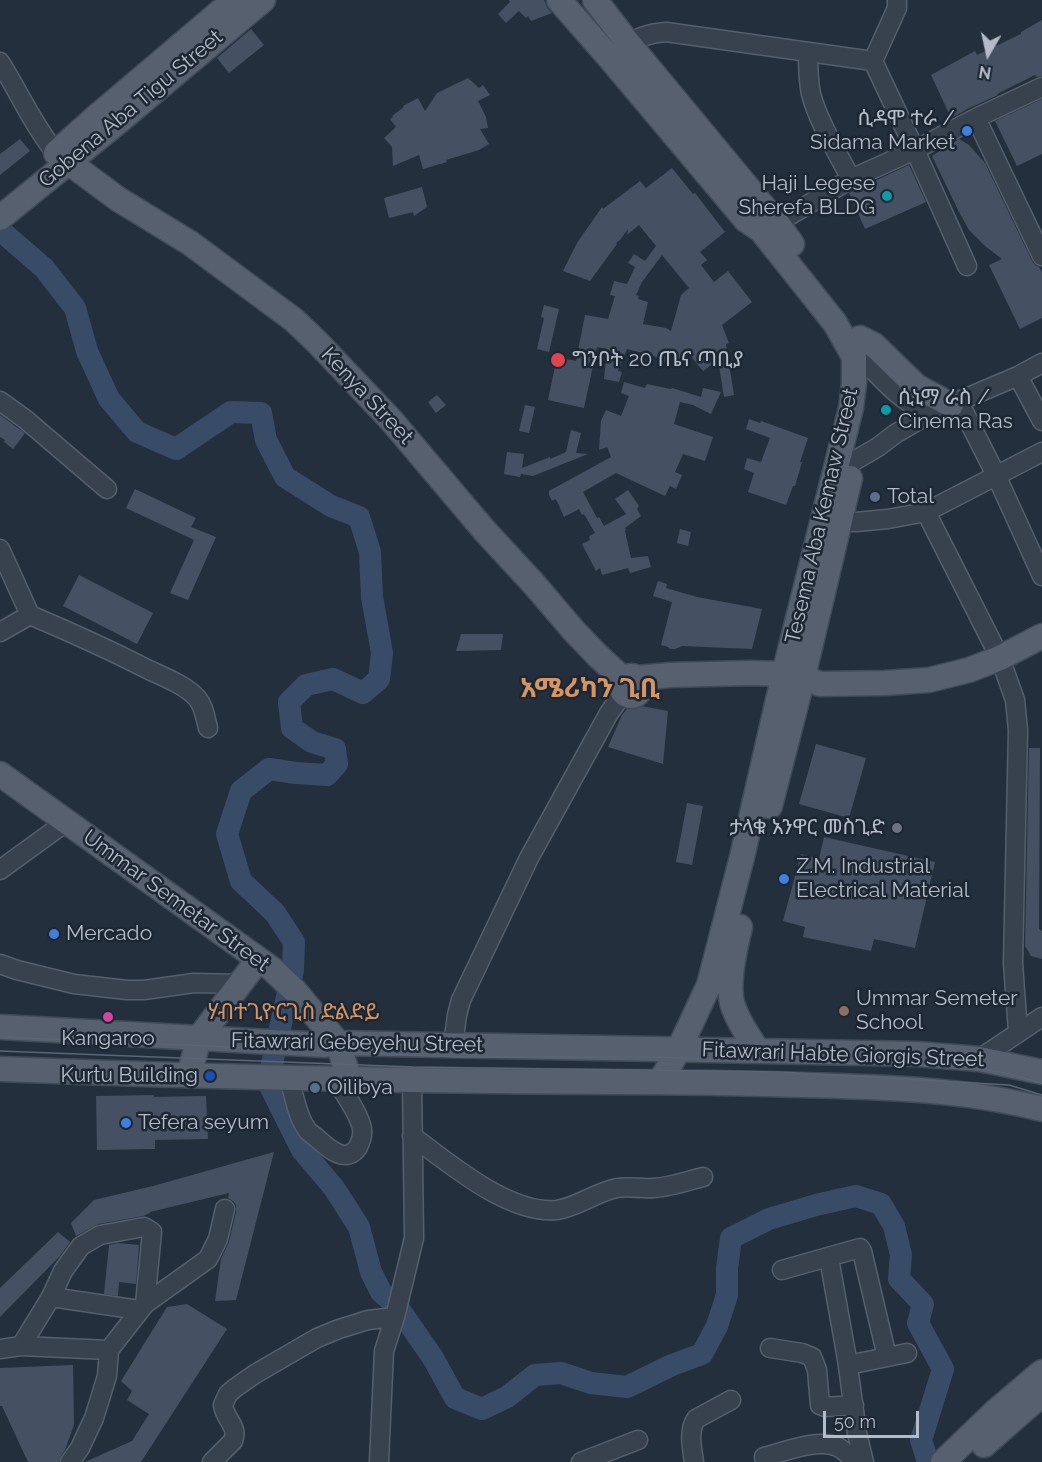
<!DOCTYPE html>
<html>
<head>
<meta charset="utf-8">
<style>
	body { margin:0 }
	#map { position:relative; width:1042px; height:1462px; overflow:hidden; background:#242f3e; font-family:Raleway,sans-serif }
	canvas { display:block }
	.north { position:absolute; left:958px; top:24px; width:60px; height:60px; -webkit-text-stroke:4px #1d2633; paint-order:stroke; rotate:189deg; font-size:16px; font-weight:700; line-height:24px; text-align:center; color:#b4bcc9 }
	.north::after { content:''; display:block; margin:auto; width:21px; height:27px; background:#b4bcc9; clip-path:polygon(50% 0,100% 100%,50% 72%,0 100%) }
	.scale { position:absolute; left:823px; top:1411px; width:96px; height:27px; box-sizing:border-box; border:3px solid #b4bcc9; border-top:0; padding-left:8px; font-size:18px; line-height:21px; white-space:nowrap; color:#b4bcc9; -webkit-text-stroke:4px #1d2633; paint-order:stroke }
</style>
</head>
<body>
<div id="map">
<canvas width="1042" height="1462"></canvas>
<div class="north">N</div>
<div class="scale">50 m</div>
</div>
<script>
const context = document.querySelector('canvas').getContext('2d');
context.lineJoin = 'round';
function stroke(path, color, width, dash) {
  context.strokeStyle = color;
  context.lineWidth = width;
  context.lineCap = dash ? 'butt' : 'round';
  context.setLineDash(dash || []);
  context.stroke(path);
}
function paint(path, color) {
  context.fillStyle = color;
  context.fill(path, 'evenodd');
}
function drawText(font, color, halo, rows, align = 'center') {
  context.font = font + ' Raleway,"Noto Sans Ethiopic",sans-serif';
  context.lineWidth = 5;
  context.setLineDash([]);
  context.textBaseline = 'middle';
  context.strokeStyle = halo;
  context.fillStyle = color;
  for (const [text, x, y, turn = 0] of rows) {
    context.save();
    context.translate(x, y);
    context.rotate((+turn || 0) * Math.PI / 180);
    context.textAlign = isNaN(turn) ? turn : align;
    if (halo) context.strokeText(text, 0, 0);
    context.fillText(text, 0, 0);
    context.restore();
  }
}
stroke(new Path2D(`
	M0,230L44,268L75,308L87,351L109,399L137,432L176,449L231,412L261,413L266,440L285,477L331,506L359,517L370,552L372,597L382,653L379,679L363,693L333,679L306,685L289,702L292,728L312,742L335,749L337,764L327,775L296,773L269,769L241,791L227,834L241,881L275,913L294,942L293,970L268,1082L302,1150L334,1188L359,1227L371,1272L381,1292L397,1306L433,1358L455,1398L482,1409L507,1397L535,1375L561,1373L591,1383L627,1387L672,1365L702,1354L717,1326L727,1295V1268L731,1238L769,1219L816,1205L856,1196L881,1204L894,1226L901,1255L899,1279L923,1304L918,1323L943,1369L921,1440L928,1462`), '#394c67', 22);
paint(new Path2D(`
	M509,0H544L548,9L552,13L531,21L528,16L526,18L519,11L506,23L498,14L510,2Z
	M1042,20V76L1037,77L1035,75L997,94L998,95L967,109L966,110L951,118L931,75L975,51L977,55L1021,34V32Z
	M251,29L264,45L229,73L217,58Z
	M468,78L479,88L483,85L490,95L478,101L486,117L488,128L480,129L489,144L479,150L446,160L447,162L423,169L419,155L393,166L392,147L384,138L396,127L390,119L393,117L392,116L404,107L403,106L418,98L425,111L437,93Z
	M1042,99V154L1017,166L995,121Z
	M20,139L30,151L0,175V154Z
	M959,139L969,145L985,163L1032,261L1035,265L1039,267L1042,272V318L1020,329L989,265L1002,259L985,246L969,230L959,212L932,156Z
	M909,165L926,202L865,229L849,193Z
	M672,168L693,194L695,193L725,232L700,252L707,260L701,265L714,282L728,271L752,302L722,325L729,343L726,344L734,395L724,397L718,360L703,371L688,353L678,361L671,352L666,362L654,356L627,349L618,371L622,372L619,382L604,379L607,349L597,347L584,408L548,400L557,357L576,361L585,315L608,319L615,296L610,295L614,281L627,284L635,267L628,263L634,254L645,261L656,246L639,225L627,235L628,229L620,240L616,243L617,244L590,281L563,271L577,243L602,207L603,209L640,181L646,188ZM662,255L689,288L681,295L671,331L666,328L643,324L648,302L638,299L639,296L636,295L642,282Z
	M422,187L427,207L414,216L413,212L389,218L384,198Z
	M544,305L559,309L549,352L537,349L544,318L541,317Z
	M624,382L645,388L647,384L671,389L672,388L701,397L703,388L721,392L711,414L693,405L680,402L674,424L713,437L705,461L683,454L675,472L682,475L676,489L670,486L665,496L616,473L583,492L597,518L599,517L604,526L626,514L615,499L628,490L639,506L637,509L641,516L625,528L626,530L625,531L631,558L648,556L651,567L630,573L628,568L602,575L600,568L596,571L582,544L590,540L589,536L595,533L584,514L582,515L579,509L564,517L557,501L555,499L552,501L549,495V491L611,457L607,447L599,450L601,421L606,410L621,416L629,396L621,393Z
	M437,395L446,405L436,413L428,402Z
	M525,405L535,407L529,433L519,431Z
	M0,415L25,433L13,449L4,442L5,440L0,437Z
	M749,419L760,423L761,421L808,438L800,462H802L795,486H793L786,505L748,492L754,473L744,469L747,458L761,462L770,438L746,429Z
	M571,430L581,433L576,453L588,454L533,476L521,474L520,477L504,474L507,452L524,454L522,468L550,457V459L566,452Z
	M135,489L196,518L191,527L216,537L188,600L170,593L194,540L126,508Z
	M680,529L691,532L688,546L677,543Z
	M79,575L153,613L137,644L63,606Z
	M658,581L667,584L666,588L697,597L762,609L752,649L682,646L675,649H670L668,647L661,645L672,602L653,596Z
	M461,634H503L501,650L456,651Z
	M631,704L668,711L663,764L608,747L622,715Z
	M816,744L866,758L849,818L799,804Z
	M1029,748H1040L1039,929L1042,931V959L1031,956L1025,946Z
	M687,803L703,806L692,865L676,862Z
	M824,837L935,862L915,948L874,939L871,951L803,937L805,927L783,921L801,854L819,859Z
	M154,1095V1097L206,1096L208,1139L155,1140V1149L97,1150L96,1096Z
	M274,1152L236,1300L215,1301L221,1259L229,1242L236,1212V1205L233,1201L228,1198L229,1193L150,1212V1213L143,1216L98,1224L76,1236L71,1223L94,1200L153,1186Z
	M58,1232L70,1242L60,1256L0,1317V1288Z
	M118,1243L139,1245L136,1284L119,1282L118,1296L104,1294L109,1245Z
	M187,1304L227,1329L141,1462H85L132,1441L149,1414L127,1400L132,1391L121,1381L167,1307Z
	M73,1365L74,1425L65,1450L61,1456L59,1462H28L2,1406H0V1368Z`), '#455162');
const minor = new Path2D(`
	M620,49C633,39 649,33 666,32L873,61
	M808,52C808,66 808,80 811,94C818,121 838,154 851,179
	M873,61L915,150L967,266
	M873,61L897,8V0
	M0,62C19,92 33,125 56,153
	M976,118L1042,256
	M766,228L777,223L851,179L915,150L976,118L1042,87
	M868,365C889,386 902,403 931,413
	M1018,376L1042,421
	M0,401L25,419L107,489
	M959,402L996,475L1042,576
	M854,461L878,447L895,434L931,413L1018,376L1042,363
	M926,512L1000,658L1015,700L1018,730L1013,963L1018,1032
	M828,519L840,522H856L888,519L926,512L1042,452
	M0,549L30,615C70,632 110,650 149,670C164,677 185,685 197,698C204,706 205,717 208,728
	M0,632L30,615
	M0,870L66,822
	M0,964L17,970L74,984L127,990H144L194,983L240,984
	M453,1046L457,1015L461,1000L529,858L609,713L617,702L625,694
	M979,1059L1042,1017
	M289,1078C294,1094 297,1117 308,1131C311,1134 316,1137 319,1140C330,1150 347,1164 358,1147C361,1141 363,1135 362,1129C360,1115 343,1091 335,1079
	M412,1136C449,1163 509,1215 557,1210C578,1207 596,1192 617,1188C629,1186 641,1189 654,1188C670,1187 687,1181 703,1177
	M829,1258L847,1359L857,1433L864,1462
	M782,1270L860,1248L862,1251L887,1357
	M51,1297L139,1310
	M21,1346L51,1297L63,1271L81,1246L100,1235L144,1227L152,1232L145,1304
	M770,1348L802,1353L812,1357L817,1370L820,1405L825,1407L854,1405
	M0,1349L21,1346L109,1350
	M848,1365L907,1353
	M764,1457C784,1452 817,1438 838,1447C845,1451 851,1457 856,1462
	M70,1462L80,1448L94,1418L107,1376L109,1350L145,1304L208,1259L218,1239L225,1209
	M212,1462L233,1441C239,1426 225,1420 223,1405L228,1394L235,1388L255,1374L317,1338L339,1329L352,1325L368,1320L395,1317
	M379,1462L384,1351L395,1317L414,1238L412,1080
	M581,1462L638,1440
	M694,1462C692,1448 688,1431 696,1419L731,1400`);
const major = new Path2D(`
	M559,0L609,57L746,220L761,230L835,323L854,357V383L851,408L784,674L742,857L709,985L679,1049L660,1082
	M595,0L628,43L777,223L792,244
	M58,151L95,118L220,12L237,0
	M56,153L118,199L190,243L294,320L317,342L391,420L484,530L533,583L574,631L598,656L623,679
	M0,218L118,122L263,0
	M860,338L874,345L916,386L951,405
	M621 686a10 10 0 1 1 20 0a10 10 0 1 1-20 0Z
	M638,678L670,675L751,673L784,674L803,677L820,684L885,683L929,680L969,670L1000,658L1042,636
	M0,774L272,969L295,991L338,1043L349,1078
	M770,806L803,677L850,478
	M740,927C735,948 726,985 733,1006C738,1022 749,1037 758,1051
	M0,1027L325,1045L338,1043L918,1054L979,1059L1042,1072
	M0,1069C203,1077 406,1081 608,1082C673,1082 738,1083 802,1085C883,1087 964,1089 1042,1109
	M189,1075L199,1038L258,960
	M984,1445L1042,1394
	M943,1462L996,1411L1042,1372`);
stroke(minor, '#565f6c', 21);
stroke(major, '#414a57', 27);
stroke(minor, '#38414e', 18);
stroke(major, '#56606e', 24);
stroke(new Path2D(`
	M0,1037L457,1057H652L963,1067L1001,1072L1042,1083
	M0,1051L413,1067L780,1072L1009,1085L1042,1095`), '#5a6575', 1.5);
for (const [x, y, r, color] of [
	[967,131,6,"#3f7fe0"],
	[887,196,6,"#0f9aa8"],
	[558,360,8,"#e0444e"],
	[886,410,6,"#0f9aa8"],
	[875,497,6,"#5c6f8a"],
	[897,828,6,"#6b7280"],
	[784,879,6,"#3f7fe0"],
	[54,934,6,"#3f7fe0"],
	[844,1011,6,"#8d6e63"],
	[108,1017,6,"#d1479c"],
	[210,1076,6,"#1a4fb4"],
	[315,1088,6,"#5c6f8a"],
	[126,1123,6,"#3f7fe0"]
]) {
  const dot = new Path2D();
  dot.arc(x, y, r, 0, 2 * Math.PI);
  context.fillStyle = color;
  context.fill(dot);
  stroke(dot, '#1d2633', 2);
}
drawText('21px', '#b4bcc9', '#1d2633', [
	["Gobena Aba Tigu Street",131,109,-40],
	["Kenya Street",367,396,47],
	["Tesema Aba Kemaw Street",822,516,-77],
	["Ummar Semetar Street",176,901,36],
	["Fitawrari Gebeyehu Street",357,1043,1],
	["Fitawrari Habte Giorgis Street",843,1055,2]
]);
drawText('21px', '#b4bcc9', '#1d2633', [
	["ሲዳሞ ተራ /",955,119,"right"],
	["Sidama Market",955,143,"right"],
	["Haji Legese",875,184,"right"],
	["Sherefa BLDG",875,208,"right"],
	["ግንቦት 20 ጤና ጣቢያ",572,360],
	["ሲኒማ ራስ /",898,398],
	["Cinema Ras",898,422],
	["Total",887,497],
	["ታላቁ አንዋር መስጊድ",885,828,"right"],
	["Z.M. Industrial",796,867],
	["Electrical Material",796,891],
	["Mercado",66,934],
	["Ummar Semeter",856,999],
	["School",856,1023],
	["Kangaroo",108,1039,"center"],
	["Kurtu Building",198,1076,"right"],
	["Oilibya",327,1088],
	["Tefera seyum",138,1123]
], 'left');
drawText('22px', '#d59563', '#1d2633', [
	["ሃብተጊዮርጊስ ድልድይ",294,1012]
]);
drawText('bold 27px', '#d59563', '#1d2633', [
	["አሜሪካን ጊቢ",590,689]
]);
</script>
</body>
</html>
